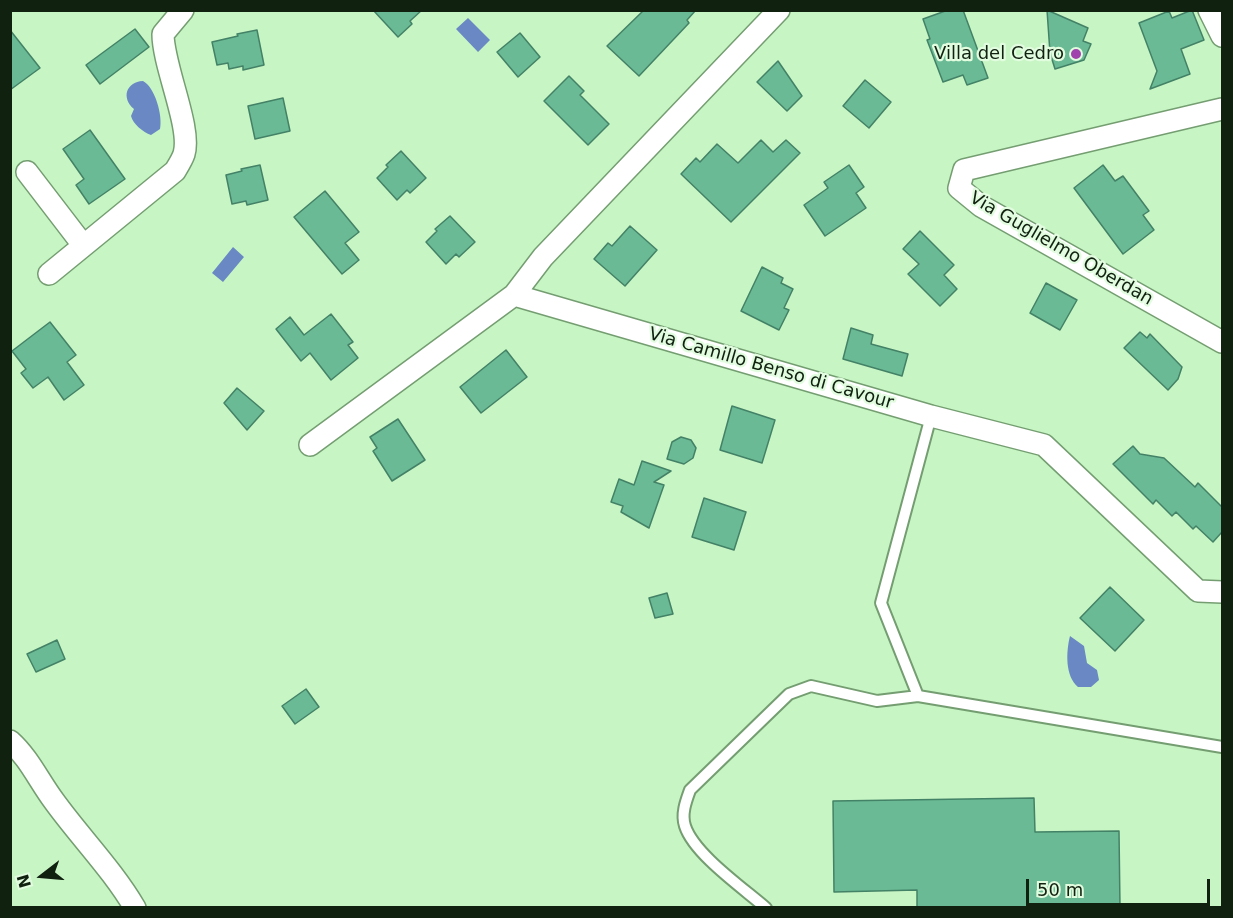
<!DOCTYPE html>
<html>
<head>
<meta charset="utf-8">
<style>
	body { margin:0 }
	#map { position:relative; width:1233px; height:918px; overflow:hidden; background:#c8f5c4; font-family:"DejaVu Sans",sans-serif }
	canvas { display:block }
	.frame { position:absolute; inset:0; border:12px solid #112110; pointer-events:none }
	.north { position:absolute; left:12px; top:846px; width:60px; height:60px; -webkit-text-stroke:4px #e1fcdf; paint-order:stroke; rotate:254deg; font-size:16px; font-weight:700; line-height:24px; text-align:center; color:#112110 }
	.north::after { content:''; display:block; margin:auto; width:21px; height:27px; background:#112110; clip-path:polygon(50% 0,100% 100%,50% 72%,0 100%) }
	.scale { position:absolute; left:1026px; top:879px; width:184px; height:27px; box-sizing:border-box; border:3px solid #112110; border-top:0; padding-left:8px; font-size:18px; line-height:21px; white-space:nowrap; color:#112110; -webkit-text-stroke:4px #e1fcdf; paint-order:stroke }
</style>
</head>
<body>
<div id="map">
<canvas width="1233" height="918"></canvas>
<div class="frame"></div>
<div class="north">N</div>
<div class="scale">50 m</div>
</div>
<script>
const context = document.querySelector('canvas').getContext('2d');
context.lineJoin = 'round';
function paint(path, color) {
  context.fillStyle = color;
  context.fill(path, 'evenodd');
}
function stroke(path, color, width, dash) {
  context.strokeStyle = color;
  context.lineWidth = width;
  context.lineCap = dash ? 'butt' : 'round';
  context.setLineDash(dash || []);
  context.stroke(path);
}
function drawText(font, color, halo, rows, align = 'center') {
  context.font = font + ' "DejaVu Sans",sans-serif';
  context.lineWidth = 4.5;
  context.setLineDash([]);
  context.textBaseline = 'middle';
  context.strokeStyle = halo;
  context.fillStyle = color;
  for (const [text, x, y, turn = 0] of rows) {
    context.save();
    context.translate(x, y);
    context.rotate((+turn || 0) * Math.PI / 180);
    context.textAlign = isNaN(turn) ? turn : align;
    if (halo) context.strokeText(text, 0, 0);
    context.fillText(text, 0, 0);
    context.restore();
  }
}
paint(new Path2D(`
	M468,18L490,40L478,52L456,29Z
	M143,81C155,87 163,116 160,129L151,135C143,132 133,124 131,116L134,109C121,98 126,82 143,81Z
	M233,247L244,257L223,282L212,273Z
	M1070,636L1084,646L1087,663L1097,670L1099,680L1091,687H1078C1065,676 1066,652 1070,636Z`), '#6a88c4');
const building = new Path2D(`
	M373,10H422L410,21L412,24L398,37Z
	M644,10H696L687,20L689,23L639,76L607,46Z
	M948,10H963L988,78L967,85L963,75L943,82L927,40L930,39L923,19Z
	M1047,10L1088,28L1083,41L1091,44L1084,60L1055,69L1050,53Z
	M1192,10L1204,40L1181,49L1190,74L1150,89L1157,71L1139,23L1169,11L1172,18Z
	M135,29L149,47L100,84L86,65Z
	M10,30L40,68L10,90Z
	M257,30L264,65L243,70V66L229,69L228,63L217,65L212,42L238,36L237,34Z
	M520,33L540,57L518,77L497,52Z
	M778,61L802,96L787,111L757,82Z
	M569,76L584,91L580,95L609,124L588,145L544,101Z
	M865,80L891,102L869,128L843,106Z
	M283,98L290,131L255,139L248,106Z
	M90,130L125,179L89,204L76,185L84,179L63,149Z
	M761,140L773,152L786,140L800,153L731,222L681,174L696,158L700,162L717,144L738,163Z
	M401,151L426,178L410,193L407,190L397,200L377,178L388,167L386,165Z
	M260,165L268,200L247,205L246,201L232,204L226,175L242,171L241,169Z
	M849,165L864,187L856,193L866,208L825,236L804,205L828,188L824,182Z
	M1103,165L1115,181L1123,176L1149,211L1143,215L1154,230L1123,254L1074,188Z
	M325,191L359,232L345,243L359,260L342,274L294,217Z
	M450,216L475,242L459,257L456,254L446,264L426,242L437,231L435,229Z
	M630,226L657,250L625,286L594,259L608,243L612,246Z
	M920,231L954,265L944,275L957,289L940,306L908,274L919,264L903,249Z
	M762,267L783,278L781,283L793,289L784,308L789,310L779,330L741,311Z
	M1046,283L1077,300L1060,330L1030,313Z
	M331,314L353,342L348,345L358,358L331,380L310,353L301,361L276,329L290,317L304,335Z
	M50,322L76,355L67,362L84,385L64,400L48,377L33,388L21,373L26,369L12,351Z
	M851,328L873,335L871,344L908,354L902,376L843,359Z
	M1140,332L1147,338L1150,334L1182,367L1178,379L1168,390L1124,348Z
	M506,350L527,377L481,413L460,387Z
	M237,388L264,411L247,430L224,403Z
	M732,406L775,420L762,463L720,450Z
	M398,419L425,460L392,481L373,451L377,448L370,437Z
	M681,437L691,440L696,448L693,458L684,464L667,459L672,442Z
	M1133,446L1140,454L1164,458L1195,487L1198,483L1222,507V532L1213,542L1196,526L1193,529L1176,512L1172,516L1156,500L1153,504L1113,464Z
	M642,461L671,471L654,482L664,485L649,528L621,512L623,506L611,502L619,479L634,485Z
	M704,498L746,512L734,550L692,537Z
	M1110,587L1144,620L1115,651L1080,618Z
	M667,593L673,614L655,618L649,598Z
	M57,640L65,659L36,672L27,654Z
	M306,689L319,707L295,724L282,706Z
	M1034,798L1035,832L1119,831L1120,908H917V890L834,892L833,801Z`);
paint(building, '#6aba95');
stroke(building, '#438266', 1.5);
const lane = new Path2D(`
	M931,416L881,603L918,696L1222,747
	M766,908C743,888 694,854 685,826C681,814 686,801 690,790L789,694L811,686L877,701L918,696`);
const street = new Path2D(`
	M1209,10L1222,36
	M1222,109L964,170L959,188L981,206L1222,342
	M27,172L83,245
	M49,274L175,171C178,166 182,160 184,154C192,128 163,66 163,34L183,10
	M514,295L543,257L779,10
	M310,445L514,295L931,416L1044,445L1198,591L1222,592
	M10,741C29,758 39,781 54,801C80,837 112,869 135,908`);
stroke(lane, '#749e71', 14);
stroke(street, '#749e71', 24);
stroke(lane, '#fff', 10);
stroke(street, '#fff', 21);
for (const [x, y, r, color] of [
	[1076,54,6,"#a043ac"]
]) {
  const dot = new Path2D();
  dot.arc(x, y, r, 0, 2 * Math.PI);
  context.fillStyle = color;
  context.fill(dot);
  stroke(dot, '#e1fcdf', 2);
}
drawText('18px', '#112110', '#e1fcdf', [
	["Villa del Cedro",1064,54]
], 'right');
drawText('18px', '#112110', '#e1fcdf', [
	["Via Guglielmo Oberdan",1061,249,30],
	["Via Camillo Benso di Cavour",771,369,16]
]);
</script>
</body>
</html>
